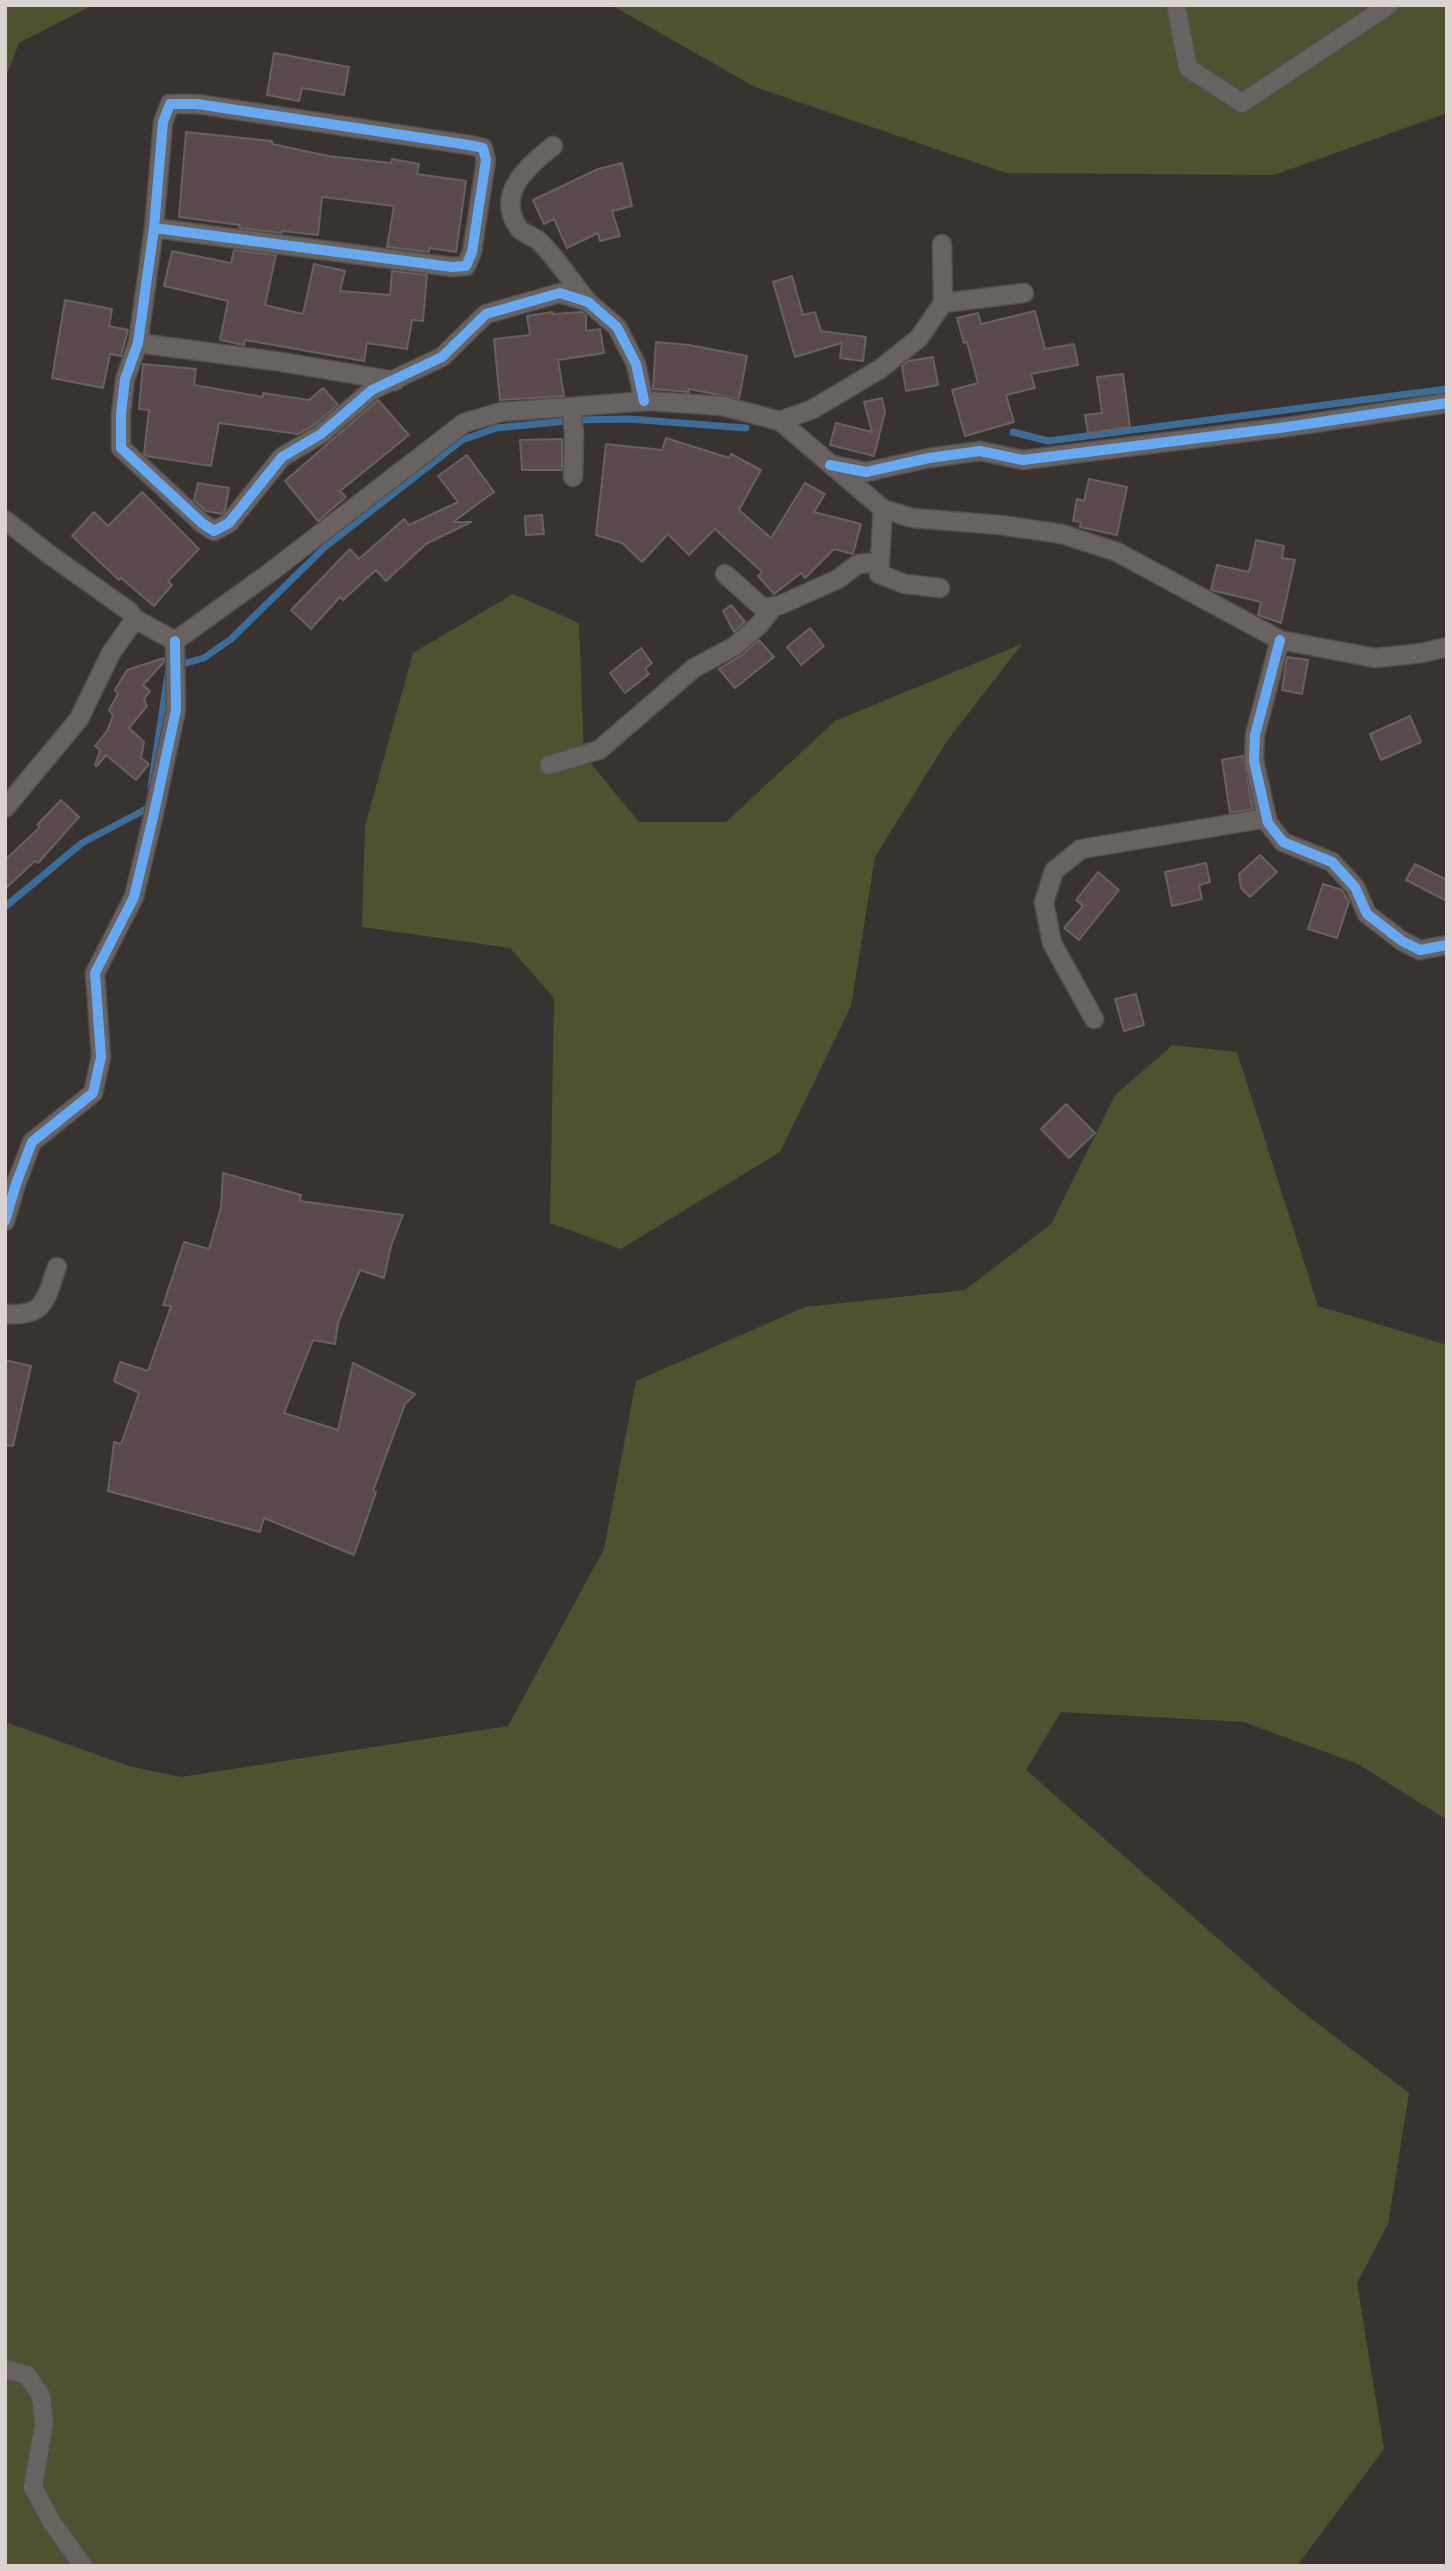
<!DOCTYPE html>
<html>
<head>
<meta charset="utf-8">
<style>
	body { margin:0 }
	#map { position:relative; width:1452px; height:2571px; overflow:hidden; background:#383230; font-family:Ubuntu,sans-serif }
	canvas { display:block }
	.frame { position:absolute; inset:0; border:7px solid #dad3d0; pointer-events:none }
</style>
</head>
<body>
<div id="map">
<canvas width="1452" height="2571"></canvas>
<div class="frame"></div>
</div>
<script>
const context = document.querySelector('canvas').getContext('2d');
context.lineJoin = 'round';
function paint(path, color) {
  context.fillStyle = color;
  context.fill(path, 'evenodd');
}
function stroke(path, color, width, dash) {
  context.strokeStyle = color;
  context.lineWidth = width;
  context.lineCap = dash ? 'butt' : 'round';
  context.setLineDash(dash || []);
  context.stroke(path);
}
paint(new Path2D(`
	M5,5H93L19,43L5,79Z
	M611,5H1447V113L1274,175L1006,173L755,87Z
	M513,594L579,623L584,755L639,822H726L835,721L1022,644L947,741L875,857L851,1006L780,1152L621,1249L550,1223L554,998L510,948L362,927L365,826L413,653Z
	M1173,1045L1237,1052L1318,1306L1447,1345V1820L1358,1764L1244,1722L1061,1712L1026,1770L1296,2007L1409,2093L1388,2224L1357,2283L1384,2449L1297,2566H5V1722L129,1766L181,1777L508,1726L604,1549L636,1381L805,1307L965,1290L1051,1224L1115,1095Z`), '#50512f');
stroke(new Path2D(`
	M1013,432L1048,441L1447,389
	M175,666L204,658L231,639L325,547L462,440L496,428L577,420L629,419L746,428
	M151,787L168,674
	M5,907L82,843L148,808L149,802`), '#3b6d98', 7);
const building = new Path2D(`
	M274,53L349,67L344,95L302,88L299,101L267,95Z
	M186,132L272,141V144L328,156L391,163L392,159L419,164L417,174L466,181L456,252L429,248V252L387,247L394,206L322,197L318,235L282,231L281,233L239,228L240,225L179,217Z
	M622,163L632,206L612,211L620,236L600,241L598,233L567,248L554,219L544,224L533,200L598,169Z
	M234,250L276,255L265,305L303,314L314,264L345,271L340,291L390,295L392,271L427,275L423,321L412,320L407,349L367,343L364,361L245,340L244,345L220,340L228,301L164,286L172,251L231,263Z
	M792,276L803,315L815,312L821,331L866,337L863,361L840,358L842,343L795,357L773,282Z
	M65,300L112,309L109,326L128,330L121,356L110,354L103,388L52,378Z
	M1035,311L1045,349L1074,344L1078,365L1031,374L1035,388L1006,395L1014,422L965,436L952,390L978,383L967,342L964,343L957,318L978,313L981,324Z
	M552,312L553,314L582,312L586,315V331L600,329L604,353L558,360L564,396L500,400L494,339L530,335L527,316Z
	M656,342L689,345L747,356L739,399L689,389V392L653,389Z
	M933,357L938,385L906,391L902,366L908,361Z
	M143,364L196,369L194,385L263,397V393L309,400L323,388L338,405L314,425L298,434L219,423L211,466L146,456L144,454L149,410L139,409Z
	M1123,374L1130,427L1088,433L1085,415L1102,413L1097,377Z
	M882,398L885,412L874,456L830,445L836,423L872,432L864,402Z
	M378,400L409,435L340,491L346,497L318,521L285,481Z
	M666,438L729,458L731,454L761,470L739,510L771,538L805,483L825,494L814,512L861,524L853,554L834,549L805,578L801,573L774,594L758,576L762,572L715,529L689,555L668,534L642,562L622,543L596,535L606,444L662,450Z
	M562,439V470H522L520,440Z
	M467,455L494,492L453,522H471L426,544L386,581L376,570L343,600L340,597L311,629L291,610L350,549L359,559L404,519L409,525L458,502L438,476Z
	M1089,479L1127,487L1117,535L1080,527L1081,522L1073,521L1077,499L1084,501Z
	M198,483L229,488L225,510L222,514L206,511L194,500Z
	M142,492L199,549L168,581L172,585L154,606L121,578L119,580L72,536L94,512L108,526Z
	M542,515L544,534L526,535L525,516Z
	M1256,540L1284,546L1282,558L1295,560L1281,623L1258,615L1261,602L1211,590L1217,565L1249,572Z
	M731,605L745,622L734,632L723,611Z
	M810,628L824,646L801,665L787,647Z
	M759,640L774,657L735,688L719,669L742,655Z
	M641,648L652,663L645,669L649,674L625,693L610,673Z
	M1287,657L1308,660L1302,694L1282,690Z
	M164,658V662L143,685L150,691L144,699L147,706L129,728L144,742L141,758L149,764L136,780L106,755L97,766L95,765L100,750L95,746L107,731L113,716L109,710L118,694L115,690L127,670Z
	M1410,716L1421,742L1381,760L1370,734Z
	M1243,756L1253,809L1230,813L1222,760Z
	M61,800L79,817L38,863L35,861L5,889V860L40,827L37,825Z
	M1260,855L1277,872L1250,897L1241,888L1239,874Z
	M1206,863L1210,882L1199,885L1202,899L1172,906L1165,872Z
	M1415,864L1447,880V901L1406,880Z
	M1098,872L1119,890L1079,940L1064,928L1083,906L1076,900Z
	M1323,884L1342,890L1349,902L1337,938L1308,929Z
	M1136,994L1144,1025L1124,1031L1115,999Z
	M1066,1104L1095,1133L1069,1158L1041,1129Z
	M223,1173L301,1195L300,1201L403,1215L391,1246L384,1278L360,1270L338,1323L335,1344L313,1340L284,1413L338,1430L353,1363L415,1394L405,1404L373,1491L376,1492L354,1555L264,1518L260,1532L108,1491L114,1442L121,1444L139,1393L114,1381L120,1362L148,1371L171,1306L163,1305L184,1242L209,1249L221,1207Z
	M5,1360L31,1366L13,1446L5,1445Z`);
paint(building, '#5a4a4e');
stroke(building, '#676161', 2);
const street = new Path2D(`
	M1176,5L1188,68L1242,103L1389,5
	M553,146C529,165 495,193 518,227C522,234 534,236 540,242C558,260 572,283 588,302
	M154,228L452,267L466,266L472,252L486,160L483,148L469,145L197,104H170L163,122L154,228L138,343L125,379L121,414V448L202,523L214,531L229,523L282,457L321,434L372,390L442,357L486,314L560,293L588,302L617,327L636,364L644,401
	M943,303L1024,293
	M138,343L275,361L395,381
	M571,408L574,433L573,477
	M780,421L813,409L880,369L919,338L943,303L942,244
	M834,465L866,472L929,458L980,451L1023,460L1287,427L1447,403
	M883,509L879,574L905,584L940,588
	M5,520L50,555L129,611L135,619L175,641
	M725,574L763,608L780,605L838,579L858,564L879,562
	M1280,640L1255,735L1254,761L1268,823L1283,842L1332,862L1355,887L1367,914L1402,941L1420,950L1447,945
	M175,641L268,574L464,423L501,412L649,401L723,406L780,421L883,509L912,518L1000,525L1062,534L1117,552L1280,640L1375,658L1422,653L1447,647
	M549,765L599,750L694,668L735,646L760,624L774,606
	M5,808L79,719L111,653L135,619
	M1094,1019L1052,943L1044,902L1054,871L1081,849L1267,818
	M5,1221L16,1184L32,1142L93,1093L101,1057L95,973L134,897L154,813L176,710L175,641
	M5,1314C46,1317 45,1300 57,1267
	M5,2369L27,2375L41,2396L44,2424L33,2487L51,2521L83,2566`);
stroke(street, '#544f4d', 21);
stroke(street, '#686361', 18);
stroke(new Path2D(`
	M154,228L452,267L466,266L472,252L486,160L483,148L469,145L197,104H170L163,122L154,228L138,343L125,379L121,414V448L202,523L214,531L229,523L282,457L321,434L372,390L442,357L486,314L560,293L588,302L617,327L636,364L644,401
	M830,465L866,472L929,458L980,451L1023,460L1287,427L1447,403
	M1280,640L1255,735L1254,761L1268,823L1283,842L1332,862L1355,887L1367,914L1402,941L1420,950L1447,945
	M5,1221L16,1184L32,1142L93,1093L101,1057L95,973L134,897L154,813L176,710L175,641`), '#66a8f1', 10);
</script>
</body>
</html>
